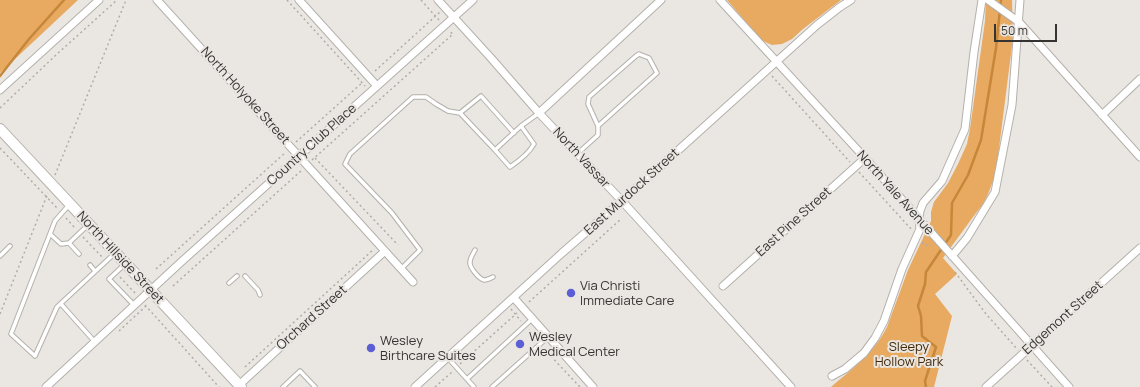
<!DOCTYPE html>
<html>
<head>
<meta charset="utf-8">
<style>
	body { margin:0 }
	#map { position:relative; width:1140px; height:387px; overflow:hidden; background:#eae6e1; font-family:Manrope,sans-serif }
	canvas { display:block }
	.scale { position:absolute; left:994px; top:24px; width:63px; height:18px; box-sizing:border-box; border:2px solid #363433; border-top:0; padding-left:5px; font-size:12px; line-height:14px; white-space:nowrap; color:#363433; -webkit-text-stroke:3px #eae6e1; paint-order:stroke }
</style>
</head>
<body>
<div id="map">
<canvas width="1140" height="387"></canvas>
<div class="scale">50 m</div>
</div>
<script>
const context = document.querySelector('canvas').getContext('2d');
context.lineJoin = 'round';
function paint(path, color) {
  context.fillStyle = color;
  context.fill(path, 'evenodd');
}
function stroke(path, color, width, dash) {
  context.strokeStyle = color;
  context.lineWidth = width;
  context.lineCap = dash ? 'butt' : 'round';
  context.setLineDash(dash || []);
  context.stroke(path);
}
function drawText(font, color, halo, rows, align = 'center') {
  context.font = font + ' Manrope,sans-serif';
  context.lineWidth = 4;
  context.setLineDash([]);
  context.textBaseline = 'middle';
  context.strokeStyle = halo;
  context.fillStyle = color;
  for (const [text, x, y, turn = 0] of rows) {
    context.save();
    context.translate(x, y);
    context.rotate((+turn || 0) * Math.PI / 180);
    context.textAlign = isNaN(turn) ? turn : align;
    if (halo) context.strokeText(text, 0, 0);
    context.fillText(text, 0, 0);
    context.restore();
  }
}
paint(new Path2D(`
	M0,0H78L0,73Z
	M727,0H841L803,29L792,39L782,44L772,45L763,41L756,34Z
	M986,0H1012L1013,38L998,156L995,176L988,194L983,204L973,217L943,258L957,274L935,294L952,316L934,387H831C851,370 875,352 887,327L908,270L931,221V212L934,202L948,183L958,164L967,144L970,129L985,21Z`), '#e8a961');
stroke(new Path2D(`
	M0,76L29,39L64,0
	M926,387L925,381L936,347L922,336L921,316L918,306L925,284L926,272L951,235L952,203L968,175L981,140L996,48L1001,0`), '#c6873a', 2.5);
const service = new Path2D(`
	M460,113L481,96L514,133
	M495,150L510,167C519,161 529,153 534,144L521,126
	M577,154L598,135V126L657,73L649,58L639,54L636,56L589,97L588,104L598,126
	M69,205L55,221L11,334L35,356L57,307L115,253
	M50,234L61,244L69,243L88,225
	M69,243L79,254
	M475,250C473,254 470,258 470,262C469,267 479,279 484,280C487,280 491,278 493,277
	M0,256L10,246
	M125,264L109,279L134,305
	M90,265L95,271
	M401,269L420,250L392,213L345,164L350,154L413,97H426L436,104L448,111L460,113L495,150L521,126L539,113
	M245,276L258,290L260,295
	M229,283L237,276
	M61,304L95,342
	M448,358L474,387
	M467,379L532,319
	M283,387L300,371L315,387
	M492,387L548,337`);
const minor = new Path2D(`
	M157,0L413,282
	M299,0L377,86
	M438,0L491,58L539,113L622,201L791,387
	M720,0L865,158L1069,387
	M988,0L1019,22L1140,157
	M0,90L99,0
	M539,113L661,0
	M1102,115L1140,79
	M952,256L967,238L995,192L1012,105L1020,0
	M723,286L865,158
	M514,298L593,387
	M832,376L845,369L864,353L875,338L884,321L902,269L920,229L919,219L920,211L923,203L942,181L965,129L974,52L982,0
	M239,385L385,251
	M46,387L180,263L473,0
	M415,387L562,253L622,201L817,25L840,7L851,0
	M986,387L1140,248`);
const secondary = new Path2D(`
	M0,129L241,387`);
stroke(service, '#b4b0ab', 5.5);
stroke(minor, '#b4b0ab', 9);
stroke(secondary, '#b4b0ab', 12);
stroke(new Path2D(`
	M287,0L365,86
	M421,0L439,20
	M375,71L440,12
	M772,76L850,162
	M0,108L56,55L117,0
	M296,142L363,82
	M0,148L58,209
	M315,158L398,245
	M312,160L453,34L450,32
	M859,172L912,230
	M55,175L126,0
	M66,218L75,228
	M83,237L103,258
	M922,242L924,245H931
	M156,269L286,152
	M955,272L986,314L1018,350
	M120,277L135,293
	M173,286L302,170
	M529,302L621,219
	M145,305L219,387
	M511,309L521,321
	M0,314L48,193
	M529,330L537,340
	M119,331L146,306
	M544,349L580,387
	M1027,360L1052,387
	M460,364L517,313
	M245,367L374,249
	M435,387L452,372`), '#b0aca8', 1.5, [2, 3]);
stroke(service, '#fff', 3.5);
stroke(minor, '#fff', 7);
stroke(secondary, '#fff', 10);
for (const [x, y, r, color] of [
	[571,293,5,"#5c5ed6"],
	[520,344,5,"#5c5ed6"],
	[371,348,5,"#5c5ed6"]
]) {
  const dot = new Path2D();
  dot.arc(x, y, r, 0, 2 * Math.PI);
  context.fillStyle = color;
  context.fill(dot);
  stroke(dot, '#eae6e1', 1.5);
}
drawText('13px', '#363433', '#eae6e1', [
	["North Holyoke Street",245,96,48],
	["Country Club Place",312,145,-42],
	["North Vassar",581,158,47],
	["East Murdock Street",632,192,-42],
	["North Yale Avenue",895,193,48],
	["East Pine Street",794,222,-42],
	["North Hillside Street",120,258,47],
	["Orchard Street",312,318,-42],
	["Edgemont Street",1063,318,-42]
]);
drawText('13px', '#363433', '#eae6e1', [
	["Via Christi",580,286],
	["Immediate Care",580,301],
	["Wesley",529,337],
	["Medical Center",529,352],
	["Wesley",380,341],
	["Birthcare Suites",380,356]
], 'left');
drawText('13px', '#422807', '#eae6e1', [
	["Sleepy",909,347],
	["Hollow Park",909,362]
]);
</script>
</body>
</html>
